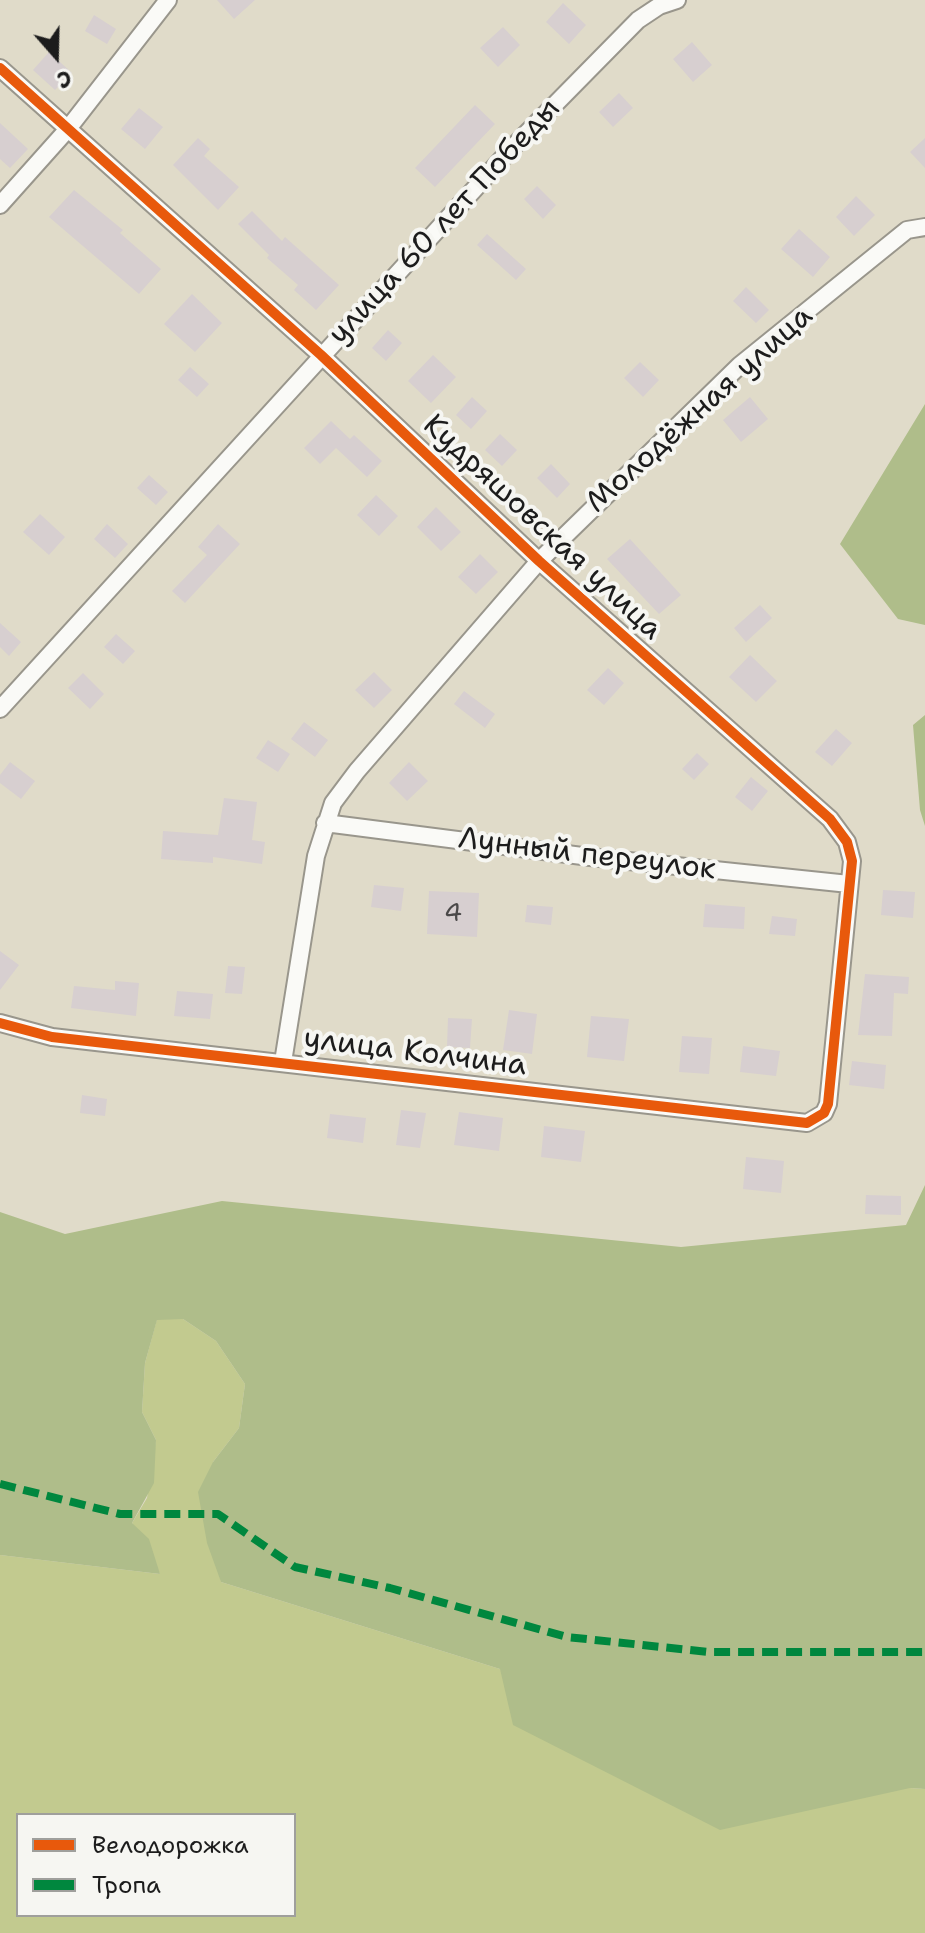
<!DOCTYPE html>
<html>
<head>
<meta charset="utf-8">
<style>
	body { margin:0 }
	#map { position:relative; width:925px; height:1933px; overflow:hidden; background:#e0dbc9; font-family:"Shantell Sans",sans-serif }
	canvas { display:block }
	.legend { position:absolute; left:16px; top:1813px; width:280px; height:104px; box-sizing:border-box; background:#f6f6f2; border:2px solid #9f9f9c; margin:0; padding:10px 14px; list-style:none; font-size:24px; color:#1c1c1c }
	.legend li { display:flex; align-items:center; gap:16px; height:40px }
	.legend b { width:40px; border:2px solid #9f9f9c }
	.north { position:absolute; left:16px; top:16px; width:80px; height:80px; -webkit-text-stroke:6px #f6f6f2; paint-order:stroke; rotate:160deg; font-size:22px; font-weight:700; line-height:32px; text-align:center; color:#1c1c1c }
	.north::after { content:''; display:block; margin:auto; width:28px; height:36px; background:#1c1c1c; clip-path:polygon(50% 0,100% 100%,50% 72%,0 100%) }
</style>
</head>
<body>
<div id="map">
<canvas width="925" height="1933"></canvas>
<ul class="legend">
<li><b style="height:10px;background:#e8590c"></b>Велодорожка</li>
<li><b style="height:10px;background:#00873e"></b>Тропа</li>
</ul>
<div class="north">С</div>
</div>
<script>
const context = document.querySelector('canvas').getContext('2d');
context.lineJoin = 'round';
function paint(path, color) {
  context.fillStyle = color;
  context.fill(path, 'evenodd');
}
function stroke(path, color, width, dash) {
  context.strokeStyle = color;
  context.lineWidth = width;
  context.lineCap = dash ? 'butt' : 'round';
  context.setLineDash(dash || []);
  context.stroke(path);
}
function drawText(font, color, halo, rows, align = 'center') {
  context.font = font + ' "Shantell Sans",sans-serif';
  context.lineWidth = 8;
  context.setLineDash([]);
  context.textBaseline = 'middle';
  context.strokeStyle = halo;
  context.fillStyle = color;
  for (const [text, x, y, turn = 0] of rows) {
    context.save();
    context.translate(x, y);
    context.rotate((+turn || 0) * Math.PI / 180);
    context.textAlign = isNaN(turn) ? turn : align;
    if (halo) context.strokeText(text, 0, 0);
    context.fillText(text, 0, 0);
    context.restore();
  }
}
paint(new Path2D(`
	M157,1319H183L216,1341L245,1384L239,1428L213,1462L221,1582L500,1669L910,1788L925,1789V1933H0V1555L160,1574L132,1523L147,1498L156,1440L142,1412L145,1363ZM18,1815H294V1915H18Z`), '#c2ca8f');
paint(new Path2D(`
	M925,404V625L898,619L840,544Z
	M925,715V826L920,810L913,725Z
	M925,1185V1789L910,1788L720,1830L513,1725L500,1669L221,1582L207,1543L198,1492L213,1462L239,1428L245,1384L216,1341L183,1319L157,1320L145,1363L142,1412L156,1440L154,1483L132,1523L149,1539L160,1574L0,1555V1212L65,1234L222,1201L681,1247L906,1225Z`), '#afbd8a');
paint(new Path2D(`
	M217,0H255L234,19Z
	M563,3L586,25L569,44L546,22Z
	M94,15L116,29L107,44L85,31Z
	M503,27L520,45L498,67L480,48Z
	M692,42L712,65L693,82L673,59Z
	M49,52L72,73L55,90L33,70Z
	M619,93L633,108L613,127L599,112Z
	M475,105L495,124L435,187L415,168Z
	M139,108L163,127L145,149L121,129Z
	M0,123L28,149L10,168L0,159Z
	M198,138L210,149L204,156L239,187L218,210L173,165Z
	M925,138V168L910,152Z
	M537,186L556,205L543,219L524,199Z
	M74,190L123,230L120,233L161,269L139,294L49,217Z
	M856,196L875,215L854,236L836,217Z
	M252,211L282,241L285,237L339,285L316,310L294,290L298,285L267,258L269,255L238,224Z
	M799,229L830,257L813,277L781,249Z
	M487,234L526,269L516,280L477,245Z
	M746,287L769,310L756,323L733,301Z
	M192,294L222,323L195,352L164,324Z
	M388,330L402,343L386,361L372,348Z
	M433,355L456,377L431,403L408,381Z
	M640,362L659,380L643,397L624,378Z
	M190,367L209,384L197,397L178,380Z
	M472,397L487,411L471,429L456,415Z
	M750,397L768,419L741,442L723,420Z
	M331,421L350,439L354,435L382,461L367,477L336,448L320,464L304,448Z
	M500,434L517,450L502,466L485,450Z
	M551,464L570,484L557,498L537,478Z
	M149,475L168,492L156,505L137,488Z
	M376,495L398,516L379,536L357,515Z
	M436,507L461,532L441,551L417,527Z
	M40,514L65,537L49,555L23,532Z
	M107,524L128,544L115,558L94,539Z
	M218,524L240,544L185,603L172,591L207,555L198,547Z
	M630,539L681,595L659,614L607,559Z
	M480,554L498,572L476,594L458,577Z
	M760,605L772,618L746,642L734,628Z
	M0,623L21,642L9,656L0,647Z
	M116,634L135,651L123,664L104,647Z
	M750,655L777,681L756,702L729,677Z
	M608,668L624,683L604,705L587,690Z
	M374,672L392,690L374,708L355,690Z
	M83,673L104,694L90,709L68,688Z
	M464,691L495,714L485,728L454,704Z
	M304,722L328,740L315,757L291,739Z
	M836,729L852,743L832,766L815,752Z
	M268,740L290,754L278,772L256,758Z
	M697,753L709,764L694,780L682,769Z
	M10,762L35,781L21,799L0,783V775Z
	M409,762L428,781L407,801L389,783Z
	M751,777L768,791L752,811L735,797Z
	M224,798L257,802L252,840L265,842L262,864L213,857V863L161,859L163,831L218,835Z
	M374,885L404,888L401,911L371,907Z
	M883,890L915,892L913,918L881,915Z
	M429,891L479,893L477,937L427,934Z
	M705,904L745,907L744,929L703,927Z
	M527,905L553,907L551,925L525,922Z
	M772,916L797,919L795,936L769,934Z
	M0,951L19,965L0,990Z
	M228,966L245,967L242,994L225,993Z
	M865,974L909,977L908,994L894,993L892,1036L858,1035Z
	M115,981L139,983L136,1016L71,1008L74,986L115,990Z
	M177,991L213,994L210,1019L174,1016Z
	M509,1010L537,1014L532,1054L503,1050Z
	M591,1016L629,1019L624,1061L587,1057Z
	M448,1018L472,1019L470,1048L447,1047Z
	M682,1036L712,1038L709,1074L679,1072Z
	M743,1046L780,1051L776,1076L740,1072Z
	M852,1061L886,1065L884,1089L849,1085Z
	M82,1095L107,1099L105,1116L80,1113Z
	M401,1110L426,1113L420,1148L396,1145Z
	M459,1112L503,1118L499,1151L454,1145Z
	M330,1114L366,1118L363,1143L327,1138Z
	M544,1126L585,1131L581,1162L541,1157Z
	M746,1157L784,1161L781,1193L743,1189Z
	M866,1195L901,1196V1215L865,1214Z`), '#d7cfd0');
const street = new Path2D(`
	M0,68L321,355L539,561L830,819L847,842L852,861L828,1104L824,1113L807,1123L52,1037L0,1023
	M0,205L67,130L168,0
	M0,709L511,149L638,20L659,6L677,0
	M325,823L590,857L849,884
	M283,1062L316,856L333,803L357,771L539,561L740,365L907,230L925,227`);
stroke(street, '#99968c', 20);
stroke(street, '#fafaf7', 16);
stroke(new Path2D(`
	M0,1484L120,1514H218L295,1567L390,1588L567,1637L709,1652H925`), '#00873e', 8, [16, 8]);
stroke(new Path2D(`
	M0,68L321,355L539,561L830,819L847,842L852,861L828,1104L824,1113L807,1123L52,1037L0,1023`), '#e8590c', 10);
drawText('26px', '#4b4949', null, [
	["4",453,914]
]);
drawText('30px', '#1c1c1c', '#f6f6f2', [
	["улица 60 лет Победы",445,222,-47],
	["Молодёжная улица",700,410,-42],
	["Кудряшовская улица",542,528,43],
	["Лунный переулок",587,855,7],
	["улица Колчина",415,1053,7]
]);
</script>
</body>
</html>
